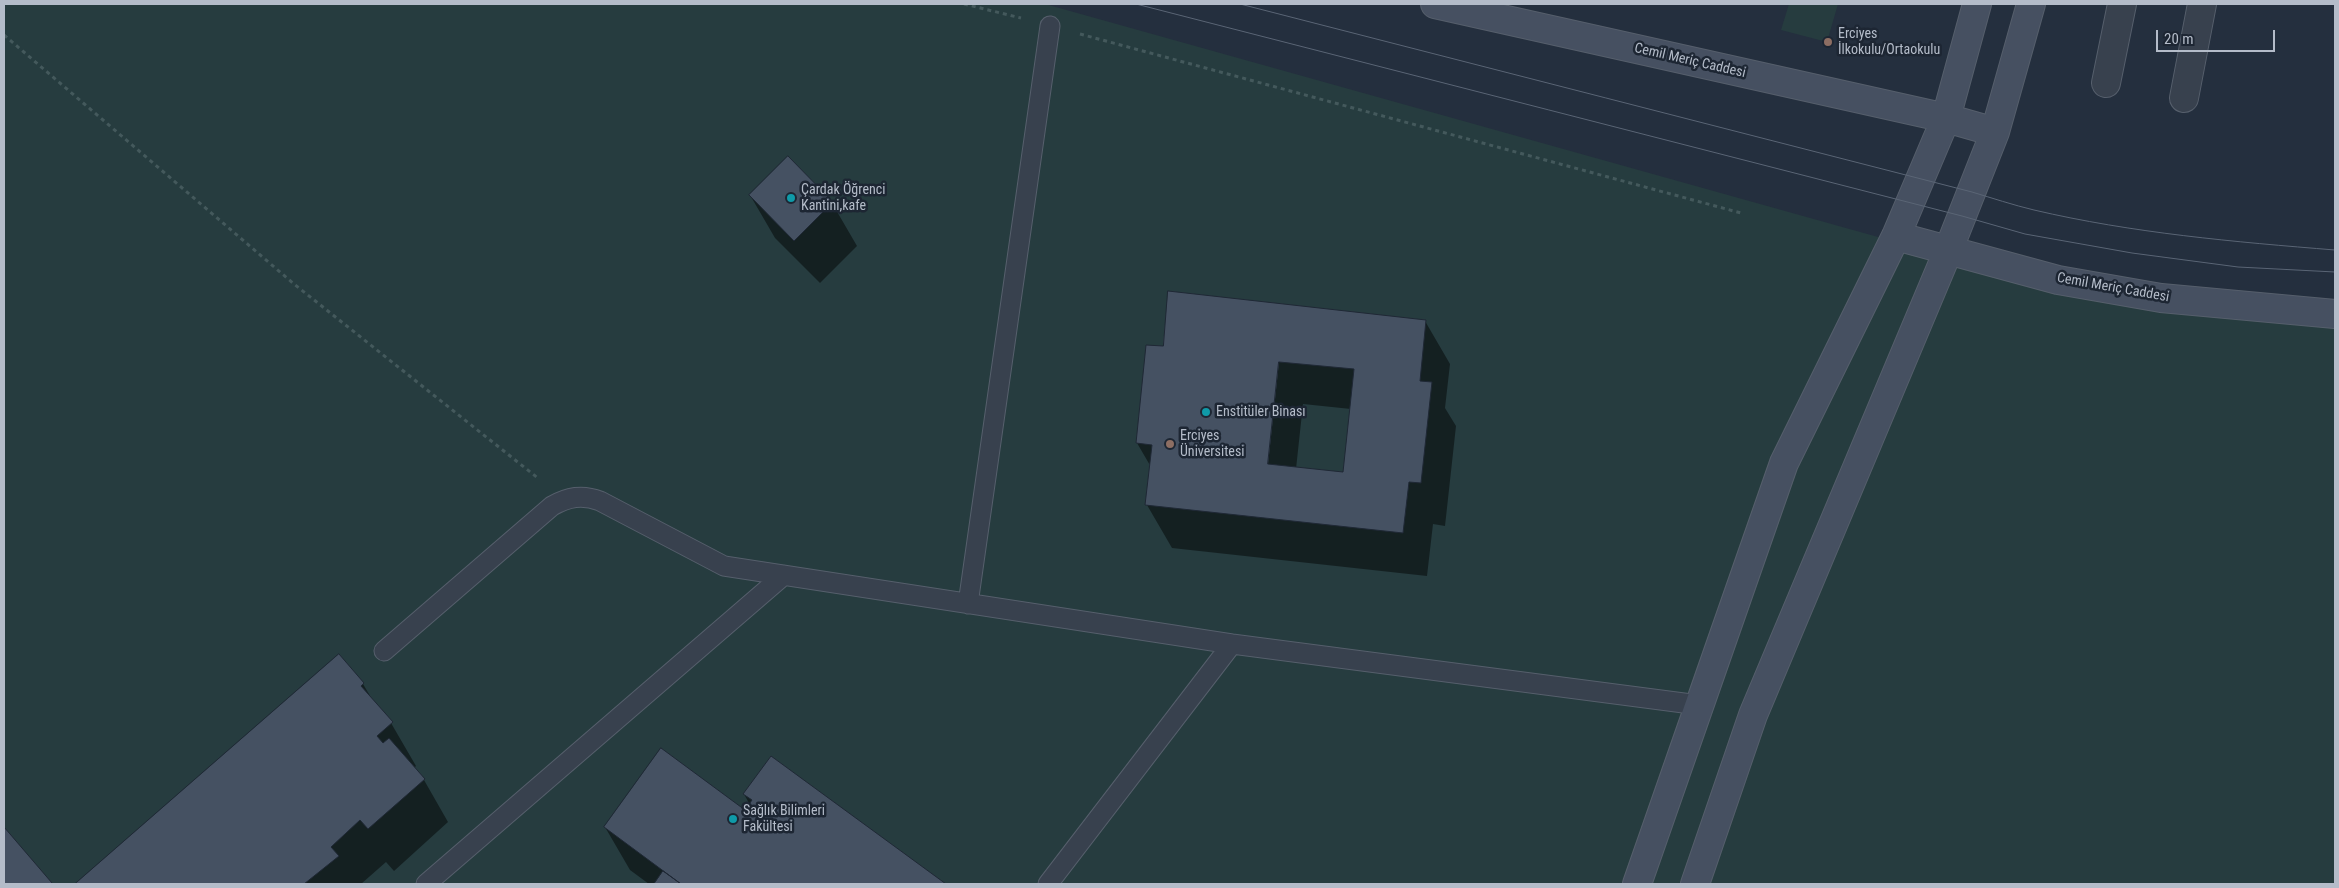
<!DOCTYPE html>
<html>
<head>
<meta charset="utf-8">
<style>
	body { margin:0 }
	#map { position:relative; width:2339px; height:888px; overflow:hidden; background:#242f3e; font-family:"Roboto Condensed",sans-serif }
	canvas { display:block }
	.frame { position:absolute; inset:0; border:5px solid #b4bcc9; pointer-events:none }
	.scale { position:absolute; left:2156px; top:30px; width:119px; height:22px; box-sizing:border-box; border:2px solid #b4bcc9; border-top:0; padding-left:6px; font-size:15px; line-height:18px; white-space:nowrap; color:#b4bcc9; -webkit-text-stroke:4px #1d2633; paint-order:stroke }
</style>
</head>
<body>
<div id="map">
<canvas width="2339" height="888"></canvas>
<div class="frame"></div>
<div class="scale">20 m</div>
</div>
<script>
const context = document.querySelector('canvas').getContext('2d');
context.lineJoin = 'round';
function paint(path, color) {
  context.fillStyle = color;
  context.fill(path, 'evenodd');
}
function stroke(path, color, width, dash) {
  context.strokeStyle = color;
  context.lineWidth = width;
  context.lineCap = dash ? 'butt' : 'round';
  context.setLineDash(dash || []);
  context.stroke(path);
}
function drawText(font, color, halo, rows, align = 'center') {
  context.font = font + ' "Roboto Condensed",sans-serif';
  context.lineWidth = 5;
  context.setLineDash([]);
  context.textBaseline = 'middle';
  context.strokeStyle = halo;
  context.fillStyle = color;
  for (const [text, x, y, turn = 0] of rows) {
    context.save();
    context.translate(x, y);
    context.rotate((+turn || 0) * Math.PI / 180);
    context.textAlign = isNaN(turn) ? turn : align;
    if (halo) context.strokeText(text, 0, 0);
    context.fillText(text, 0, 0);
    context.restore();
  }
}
paint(new Path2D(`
	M4,4H1045L1971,263L2335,319V884H4Z
	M1789,4H1838L1827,42L1781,30Z`), '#263c3f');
paint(new Path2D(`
	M788,158L832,203L857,246L820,283L775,238L750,195Z
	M1425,321L1450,364L1445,408L1456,426L1445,526L1433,524L1427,576L1172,548L1147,505L1151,467L1137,443L1164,348ZM1303,404L1351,409L1344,474L1296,469Z
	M339,656L363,684L376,706L391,723L416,766L414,768L424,780L448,822L394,871L386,862L361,884H77Z
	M771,757L944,884H649L630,870L605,827L745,811L750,805L744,794Z
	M4,829L51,884H52H4Z`), '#0007');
const building = new Path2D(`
	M788,156L833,202L794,241L749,195Z
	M1168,291L1426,320L1420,381L1432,382L1421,483L1409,482L1403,533L1145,505L1152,445L1136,443L1146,345L1163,346ZM1279,362L1354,369L1343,472L1268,464Z
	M339,654L364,683L361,686L393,722L377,736L383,743L389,738L425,779L368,829L360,820L331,847L339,856L304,884H75Z
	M661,748L745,810L752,800L743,794L771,756L946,884H681L604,827Z
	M4,827L52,883L51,884H4Z
	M663,871L681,884H654Z`);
paint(building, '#455162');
stroke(building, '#1f2835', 1);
const lane = new Path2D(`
	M968,604L1050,26
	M384,651L552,506C568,497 582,494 600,501L724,566L1232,644L1699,705
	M426,884L784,575
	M1048,884L1232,644`);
const street = new Path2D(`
	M2106,83L2122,4
	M2184,98L2202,4`);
const secondary = new Path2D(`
	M1435,4L1946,118L1995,132
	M1896,236L2058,280L2161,298L2335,314
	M1637,884L1784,463L1896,236L1946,118L1977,4
	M1695,884L1753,715L1948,251L1995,132L2031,4`);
stroke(lane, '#565f6c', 21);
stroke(street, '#565f6c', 30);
stroke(secondary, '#565f6c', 30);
stroke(new Path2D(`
	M964,4L1021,18
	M1080,34L1741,213
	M4,35L294,284L539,479`), '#44595c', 3, [4, 4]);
stroke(lane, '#38414e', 19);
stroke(street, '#38414e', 28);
stroke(secondary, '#465061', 28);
stroke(new Path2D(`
	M1136,4L1962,216L2025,234L2132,253L2238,267L2335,272
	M1240,4L1972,192C1992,198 2013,205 2034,210C2132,233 2235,242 2335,250`), '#5a6575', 1);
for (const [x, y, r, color] of [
	[1828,42,5,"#8d6e63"],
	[791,198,5,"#0f9aa8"],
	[1206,412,5,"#0f9aa8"],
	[1170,444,5,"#8d6e63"],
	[733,819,5,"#0f9aa8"]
]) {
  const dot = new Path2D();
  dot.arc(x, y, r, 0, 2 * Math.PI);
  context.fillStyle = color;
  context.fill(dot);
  stroke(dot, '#1d2633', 2);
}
drawText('14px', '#b4bcc9', '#1d2633', [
	["Erciyes",1838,34],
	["İlkokulu/Ortaokulu",1838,50],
	["Çardak Öğrenci",801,190],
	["Kantini,kafe",801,206],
	["Enstitüler Binası",1216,412],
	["Erciyes",1180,436],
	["Üniversitesi",1180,452],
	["Sağlık Bilimleri",743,811],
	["Fakültesi",743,827]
], 'left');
drawText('14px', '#b4bcc9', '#1d2633', [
	["Cemil Meriç Caddesi",1690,61,13],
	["Cemil Meriç Caddesi",2113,288,10]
]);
</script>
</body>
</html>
